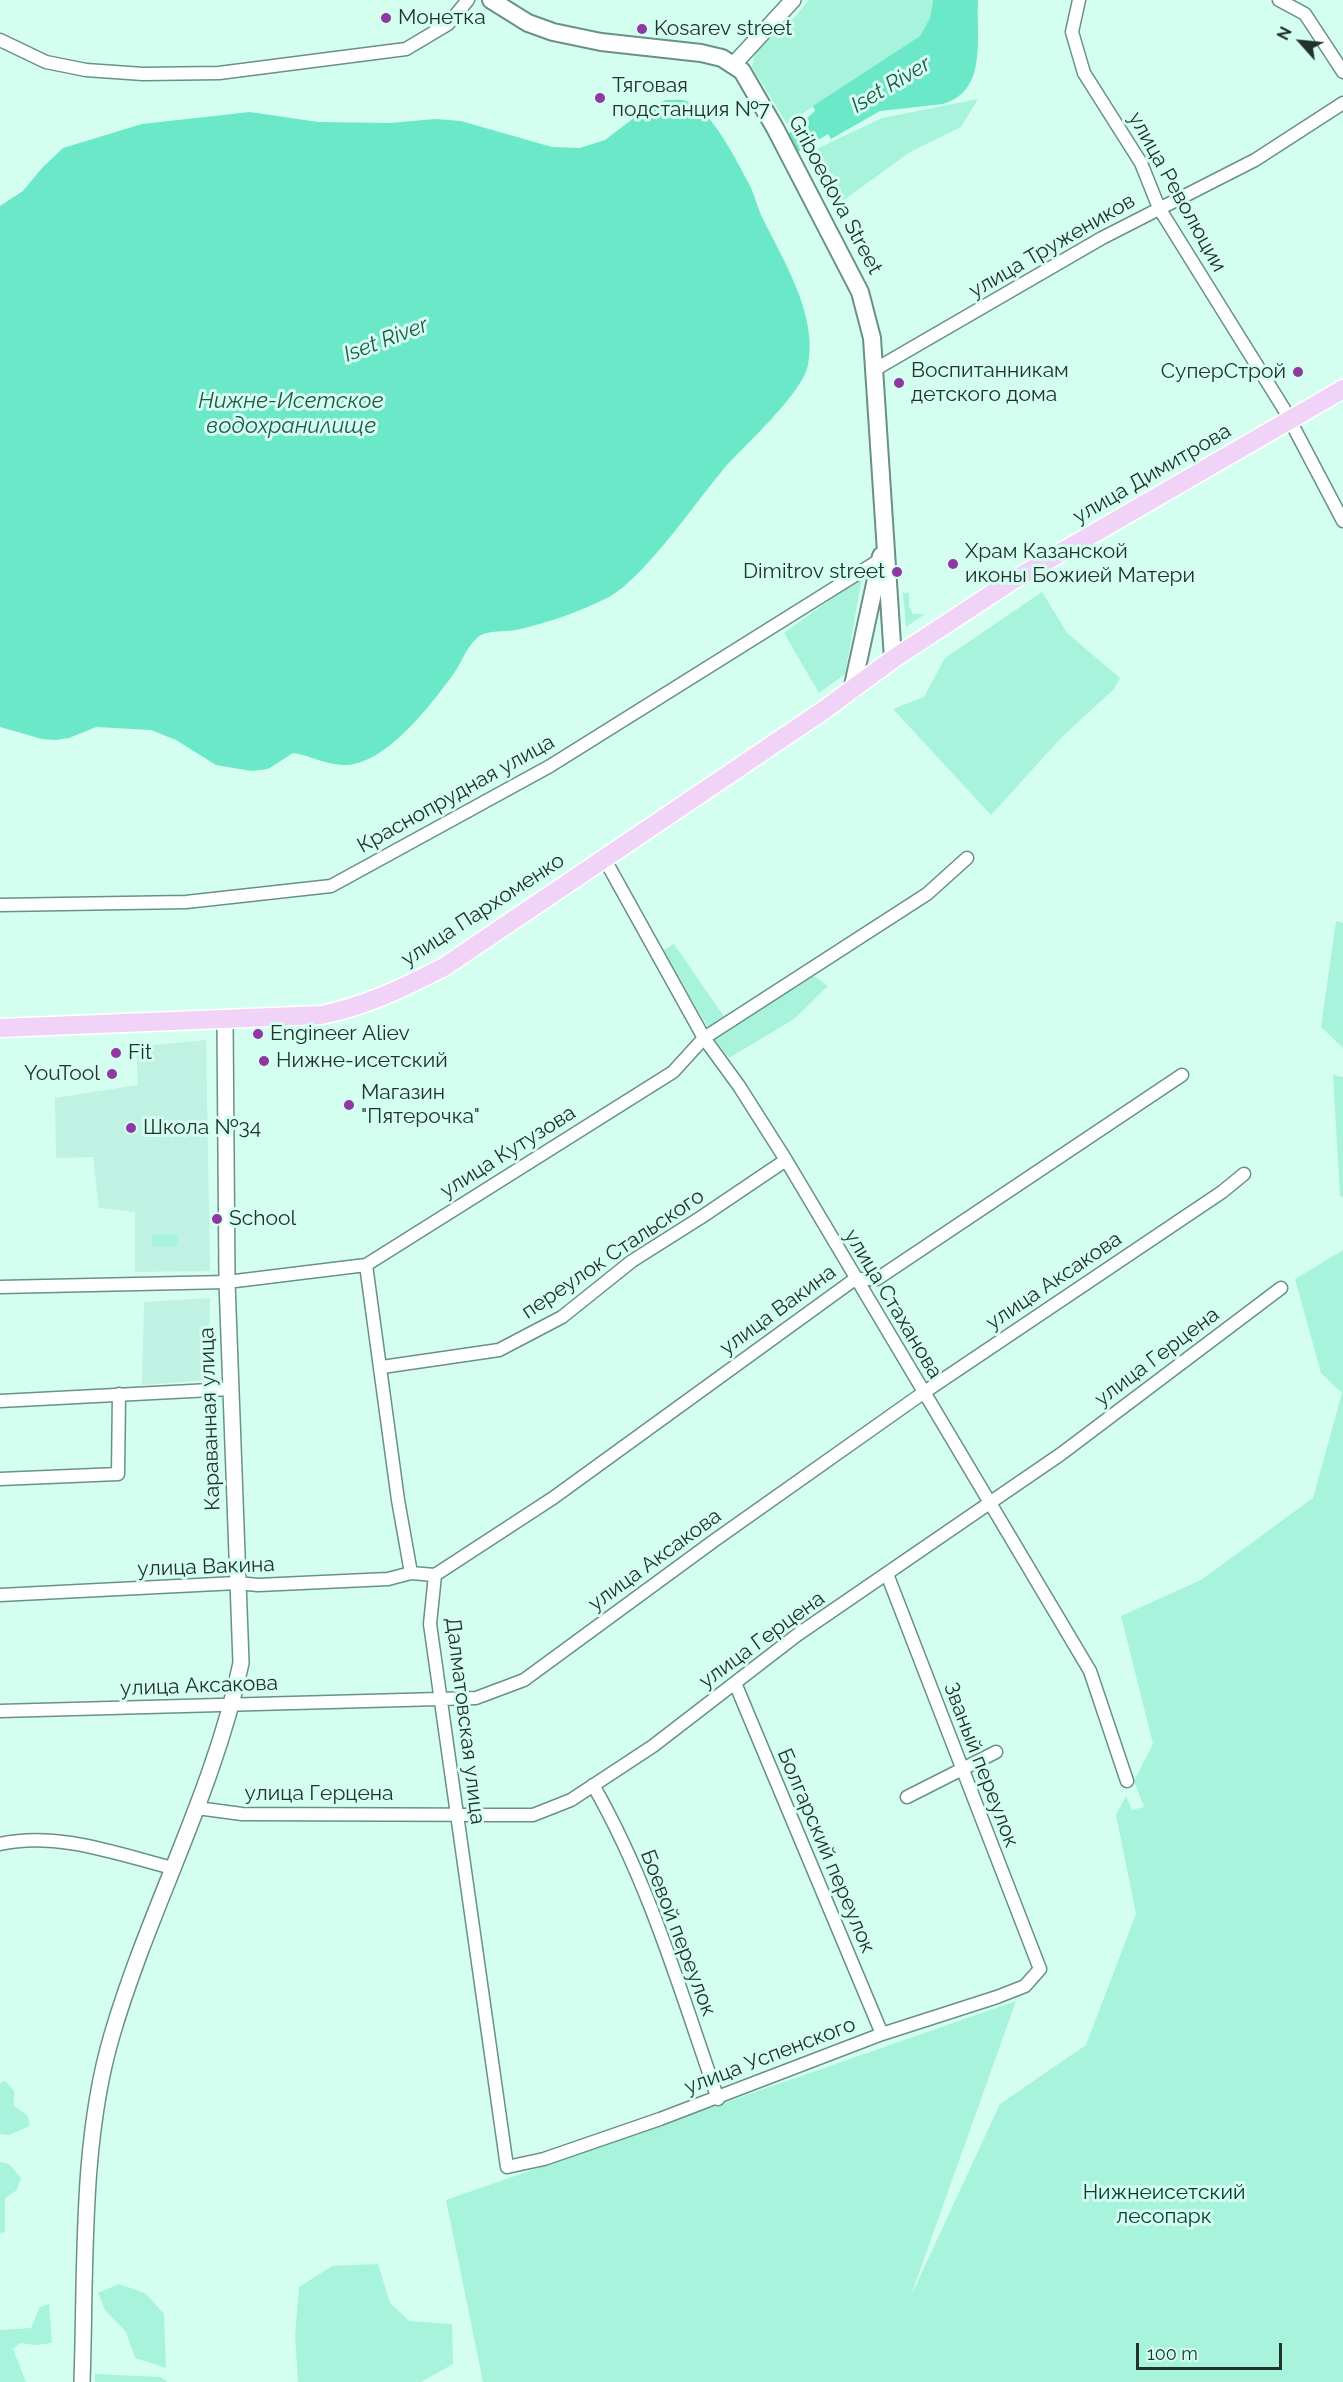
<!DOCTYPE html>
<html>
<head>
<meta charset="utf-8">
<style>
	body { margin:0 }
	#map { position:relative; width:1343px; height:2382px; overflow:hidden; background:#d3fef0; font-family:Raleway,sans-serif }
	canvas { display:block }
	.north { position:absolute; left:1271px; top:12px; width:60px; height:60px; -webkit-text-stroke:4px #d3fef0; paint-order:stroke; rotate:297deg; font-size:16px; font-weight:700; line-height:24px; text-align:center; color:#22332e }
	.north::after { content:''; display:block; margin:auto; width:21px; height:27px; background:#22332e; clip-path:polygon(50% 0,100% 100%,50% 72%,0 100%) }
	.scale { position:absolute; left:1136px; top:2343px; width:146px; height:27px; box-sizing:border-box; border:3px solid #22332e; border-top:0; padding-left:8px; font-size:18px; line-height:21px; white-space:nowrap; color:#22332e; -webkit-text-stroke:4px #d3fef0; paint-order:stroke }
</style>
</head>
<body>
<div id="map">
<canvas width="1343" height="2382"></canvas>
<div class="north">N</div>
<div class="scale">100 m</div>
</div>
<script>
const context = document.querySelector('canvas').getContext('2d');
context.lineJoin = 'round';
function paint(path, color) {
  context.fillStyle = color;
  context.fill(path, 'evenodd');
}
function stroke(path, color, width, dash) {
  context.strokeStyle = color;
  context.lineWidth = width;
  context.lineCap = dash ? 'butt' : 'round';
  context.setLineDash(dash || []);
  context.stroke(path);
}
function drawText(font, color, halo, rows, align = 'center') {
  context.font = font + ' Raleway,sans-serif';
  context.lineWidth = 6;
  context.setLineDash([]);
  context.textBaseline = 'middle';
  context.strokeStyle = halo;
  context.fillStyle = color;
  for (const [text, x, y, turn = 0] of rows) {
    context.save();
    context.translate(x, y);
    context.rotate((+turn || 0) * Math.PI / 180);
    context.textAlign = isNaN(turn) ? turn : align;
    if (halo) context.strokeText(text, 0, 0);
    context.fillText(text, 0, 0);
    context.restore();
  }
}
paint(new Path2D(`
	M206,1040L210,1271L135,1272V1212L99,1208L93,1157L56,1158L55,1098L138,1085L136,1047Z
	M210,1298L208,1380L142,1385L144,1302Z`), '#bff2e2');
paint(new Path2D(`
	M809,0H933L930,18L920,36L787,124L752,67L755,52L795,17Z
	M978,99L961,127L910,152L837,205L808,153L882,118Z
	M862,577L845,674L819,693L784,633Z
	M1042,592L1067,633L1120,678L1114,689L1061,738L991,815L893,709L924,697L945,658Z
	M903,593H909V606L913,614H925L906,627Z
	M1336,921L1343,923V1048L1321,1027Z
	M674,944L725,1018L811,974L828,986L794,1019L729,1058L717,1043L663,950Z
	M1333,1075L1343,1077V1197L1340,1196Z
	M178,1234V1246L152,1247V1235Z
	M1343,1250V2382H483L446,2200L1016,2001L910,2298L1000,2104L1086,2045L1136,1914L1116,1815L1126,1796L1132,1810L1144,1807L1134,1781L1153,1744L1121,1616L1201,1580L1313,1498L1342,1393L1321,1373L1295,1279Z
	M5,2081L14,2091V2106L27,2115L30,2126L9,2135L0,2134V2083Z
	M0,2162L9,2164L21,2178L17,2190L5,2198V2232L0,2233Z
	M378,2264L390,2303L409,2321L452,2324L453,2364L421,2382H298L295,2335L299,2287L332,2266Z
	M119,2284L145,2293L164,2314L166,2368L135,2358L126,2332L105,2310L98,2293Z
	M49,2304L52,2343L35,2345L20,2343L13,2349L26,2382H0V2330L31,2328L40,2307Z
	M95,2374L160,2377L168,2382H95Z`), '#a8f3dc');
paint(new Path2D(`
	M933,0H978C976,37 988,91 943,104L880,111L831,139L828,134L796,153L786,136L815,111L813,106L920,36L930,18Z
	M666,100C672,100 681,99 686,101C712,109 737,162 749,184C755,195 757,207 762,217C783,260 818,315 808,365C801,396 744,445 722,471C695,503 643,580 607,598C579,612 547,623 516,630C506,632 491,630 481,635C467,644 462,663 452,676C429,707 384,767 342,765C324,764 309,755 293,753L268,769L251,771L216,765L176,740L151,730L96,727L69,738L55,740L42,739L0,727V206L23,191L42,168L63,148L142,124L250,112L318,122L390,123L435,119L461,121L552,147L580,148L605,140L647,108Z`), '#6ae8c8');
const minor = new Path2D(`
	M1079,0L1072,32L1084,73L1141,163L1159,208L1284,409L1343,521
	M1279,0L1305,14L1343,72
	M0,40L46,62L86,70L143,74L219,73L406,49L448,24L468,0
	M874,370L1102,238L1255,160L1343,103
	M604,858L704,1038L739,1086L786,1160L1090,1671L1127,1781
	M0,905L186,902L331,886L550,766L881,559
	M366,1265L398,1500L411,1573L435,1575L430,1624L507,2167L544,2159L660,2119L882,2034L997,1997L1025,1986L1040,1969L887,1574
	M0,1287L227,1282L366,1265L673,1072L704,1038L927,894L967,858
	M382,1367L499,1350L562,1317L632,1261L700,1218L786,1160
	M0,1401L230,1389
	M0,1479L118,1474L119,1394
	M435,1575L553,1498L855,1279H877L1182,1075
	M0,1595L237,1583L258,1585L388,1579L411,1573
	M735,1683L882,2034
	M0,1711L476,1698L524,1680L715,1540L923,1393L1222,1192L1244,1174
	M593,1785C649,1882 681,1993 718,2099
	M907,1797L996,1752
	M197,1808L242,1814L533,1815L571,1800L653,1746L797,1635L1061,1454L1281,1288
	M0,1844C56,1831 118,1854 172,1868`);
const tertiary = new Path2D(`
	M734,64L793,0
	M82,2382C86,2269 80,2143 112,2035C149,1909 214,1792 241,1663L227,1282L225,1021`);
const secondary = new Path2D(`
	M491,0L528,23L553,32L601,42L701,53L722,58L742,71L775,128L860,292L872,338L893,659
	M852,690L881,556`);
const primary = new Path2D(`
	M0,1028L321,1015C366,1006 403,988 444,967L824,710L893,659L1010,582L1343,389`);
stroke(minor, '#699185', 15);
stroke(tertiary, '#699185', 18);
stroke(secondary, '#699185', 20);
stroke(primary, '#fff', 21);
stroke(minor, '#fff', 12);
stroke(tertiary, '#fff', 15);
stroke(secondary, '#fff', 16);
stroke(primary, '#f1d3f8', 18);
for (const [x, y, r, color] of [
	[386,18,6,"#8f37a3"],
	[642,29,6,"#8f37a3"],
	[600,98,6,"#8f37a3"],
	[1298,372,6,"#8f37a3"],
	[899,383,6,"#8f37a3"],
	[953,564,6,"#8f37a3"],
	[897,572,6,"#8f37a3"],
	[258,1034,6,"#8f37a3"],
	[116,1053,6,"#8f37a3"],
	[264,1061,6,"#8f37a3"],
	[112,1074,6,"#8f37a3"],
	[349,1105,6,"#8f37a3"],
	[131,1128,6,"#8f37a3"],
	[217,1219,6,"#8f37a3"]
]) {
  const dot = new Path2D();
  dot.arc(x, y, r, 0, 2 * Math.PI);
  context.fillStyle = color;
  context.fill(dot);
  stroke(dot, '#d3fef0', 2);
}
drawText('21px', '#22332e', '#d3fef0', [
	["Монетка",398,18],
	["Kosarev street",654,29],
	["Тяговая",612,86],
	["подстанция №7",612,110],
	["Воспитанникам",911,371],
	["детского дома",911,395],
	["СуперСтрой",1286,372,"right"],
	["Храм Казанской",965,552],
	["иконы Божией Матери",965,576],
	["Dimitrov street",885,572,"right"],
	["Engineer Aliev",270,1034],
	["Fit",128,1053],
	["Нижне-исетский",276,1061],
	["YouTool",100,1074,"right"],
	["Магазин",361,1093],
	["\"Пятерочка\"",361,1117],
	["Школа №34",143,1128],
	["School",229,1219]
], 'left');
drawText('21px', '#22332e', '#d3fef0', [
	["улица Революции",1177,192,61],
	["Griboedova Street",835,195,62],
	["улица Тружеников",1052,246,-30],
	["улица Димитрова",1152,474,-30],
	["Краснопрудная улица",456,794,-29],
	["улица Пархоменко",483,910,-33],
	["улица Кутузова",508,1152,-32],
	["переулок Стальского",613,1254,-34],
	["улица Аксакова",1054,1281,-34],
	["улица Стаханова",893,1304,59],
	["улица Вакина",778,1310,-36],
	["улица Герцена",1157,1357,-37],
	["Караванная улица",210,1419,-92],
	["улица Аксакова",655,1560,-36],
	["улица Вакина",206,1567,-2],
	["улица Герцена",762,1640,-36],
	["улица Аксакова",199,1686,-2],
	["Далматовская улица",465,1721,83],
	["Званый переулок",981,1765,69],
	["улица Герцена",319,1794],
	["Болгарский переулок",826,1851,67],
	["Боевой переулок",678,1933,69],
	["улица Успенского",770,2056,-21]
]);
drawText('21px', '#044033', '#d3fef0', [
	["Нижнеисетский",1164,2193],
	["лесопарк",1164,2217]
]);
drawText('italic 22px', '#23584a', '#d3fef0', [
	["Iset River",891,85,-31],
	["Iset River",386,340,-21],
	["Нижне-Исетское",291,401],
	["водохранилище",291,426]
]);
</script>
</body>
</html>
